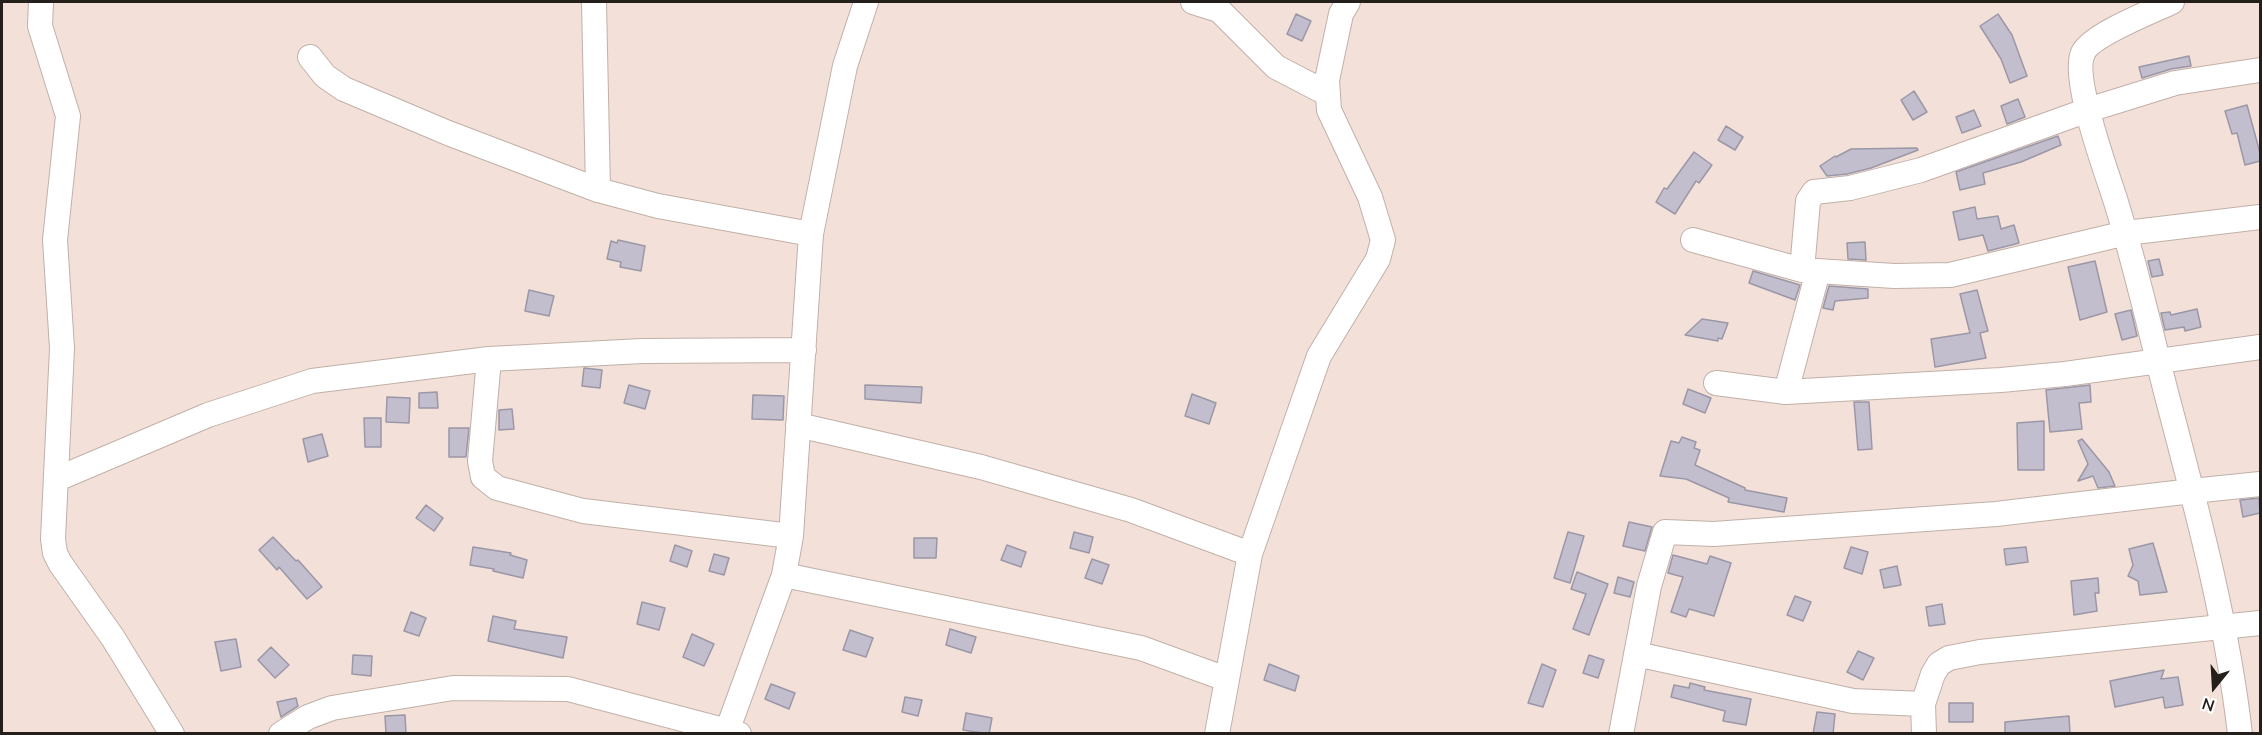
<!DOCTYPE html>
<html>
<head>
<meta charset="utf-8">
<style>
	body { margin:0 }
	#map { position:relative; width:2262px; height:735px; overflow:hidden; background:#f3e1d9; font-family:"Nunito Sans",sans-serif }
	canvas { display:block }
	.frame { position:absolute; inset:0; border:3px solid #251f1c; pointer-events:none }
	.north { position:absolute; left:2184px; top:657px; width:60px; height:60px; -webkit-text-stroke:4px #fff; paint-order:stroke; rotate:198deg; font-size:16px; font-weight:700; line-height:24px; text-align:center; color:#251f1c }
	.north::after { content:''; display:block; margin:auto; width:21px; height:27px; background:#251f1c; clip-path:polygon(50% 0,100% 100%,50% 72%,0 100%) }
</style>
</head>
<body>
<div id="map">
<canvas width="2262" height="735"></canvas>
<div class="frame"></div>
<div class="north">N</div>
</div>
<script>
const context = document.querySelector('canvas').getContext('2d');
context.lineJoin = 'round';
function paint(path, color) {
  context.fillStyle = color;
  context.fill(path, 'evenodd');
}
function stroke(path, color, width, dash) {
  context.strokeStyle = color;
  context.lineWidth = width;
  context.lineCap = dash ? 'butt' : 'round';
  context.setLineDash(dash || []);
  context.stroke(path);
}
const building = new Path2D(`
	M1296,14L1311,21L1302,41L1287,34Z
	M1998,14L2012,35L2027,76L2010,83L2001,59L1980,26Z
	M2189,56L2191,66L2171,69L2142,78L2139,67Z
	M1914,91L1927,112L1913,120L1901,100Z
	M2018,99L2025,117L2007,124L2001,106Z
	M2247,105L2260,153V161L2245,165L2237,133L2232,134L2225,111Z
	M1974,110L1981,126L1962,133L1956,117Z
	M1726,126L1743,137L1735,150L1718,140Z
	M2058,136L2061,145L2021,162L1983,173L1985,184L1960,190L1956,172Z
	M1917,148L1918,150L1871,168L1847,174L1827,176L1820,166L1835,156L1836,157L1851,149Z
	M1694,152L1712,165L1699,183L1696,181L1675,214L1656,202L1664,188L1667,189Z
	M1975,207L1977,219L1998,216L2001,229L2014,225L2019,243L1988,251L1983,235L1959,240L1953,212Z
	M618,240L645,246L641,271L620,267L621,262L607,259L611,241L617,243Z
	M1865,242L1866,260L1848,259L1847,243Z
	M2159,259L2163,275L2152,277L2148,261Z
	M2095,261L2107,312L2080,320L2068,267Z
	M1753,271L1800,285L1795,300L1749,283Z
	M1829,286L1868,289V298L1835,301L1833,310L1823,308Z
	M529,290L554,296L549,316L525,311Z
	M1977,290L1988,331L1980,333L1986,358L1935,367L1931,339L1970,333L1960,294Z
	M2197,309L2201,327L2185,331L2184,327L2165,330L2161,313L2170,312L2171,315Z
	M2131,310L2137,336L2122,340L2115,314Z
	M1702,319L1728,323L1722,339L1718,338V341L1685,335Z
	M584,368L602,370L600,388L582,386Z
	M629,385L650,391L645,409L624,403Z
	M865,385L922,387L921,403L865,399Z
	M2090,385L2091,402L2079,403L2082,429L2050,432L2046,390Z
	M1688,389L1711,398L1705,413L1683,404Z
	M437,392L438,408H419V393Z
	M1192,394L1216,403L1209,424L1185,416Z
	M753,395L784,396L783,420L752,419Z
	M387,397L410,398L409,423L386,422Z
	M1854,402H1869L1872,449L1858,450Z
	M512,409L514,429L499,430V410Z
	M364,418H381V447H365Z
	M2044,421V470H2018L2017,423Z
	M449,428H469L466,457H449Z
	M322,434L328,456L308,462L303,439Z
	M1682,437L1696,442L1694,448L1700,450L1695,465L1745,488V490L1787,498L1784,512L1728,502L1729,498L1686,479L1660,476L1671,441L1679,443Z
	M2082,439L2109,472L2115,486L2098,488L2093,476L2078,481L2088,464L2078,441Z
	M2259,498L2260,513L2243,517L2240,500Z
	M426,505L443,518L434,531L416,518Z
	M1629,522L1652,527L1645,551L1623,546Z
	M1074,532L1093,537L1089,553L1070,548Z
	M1568,532L1584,536L1570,583L1554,578Z
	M273,537L296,561L298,560L322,587L307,599L279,567L277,570L259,550Z
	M914,538H937L936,558H914Z
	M2153,543L2167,592L2140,595L2138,581L2128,576L2133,565L2129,549Z
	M675,545L692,551L687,567L670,561Z
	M1007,545L1026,552L1021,567L1001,560Z
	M473,547L511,553L510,555L527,560L523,578L493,571L494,569L470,565Z
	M1851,547L1868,552L1862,574L1844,568Z
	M2026,547L2028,562L2006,565L2004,549Z
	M714,554L729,558L724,575L709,571Z
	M1673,555L1707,564L1710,556L1731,563L1714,616L1689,609L1686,617L1671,612L1683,577L1668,573Z
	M1092,559L1109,565L1102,584L1085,578Z
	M1897,566L1901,585L1884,588L1880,570Z
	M1577,572L1608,584L1589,635L1573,629L1586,594L1571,589Z
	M1618,577L1634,582L1630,597L1614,593Z
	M2098,578L2099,593H2095L2097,611L2074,615L2071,581Z
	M1795,596L1811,602L1803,621L1787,615Z
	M642,602L665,608L659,630L637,624Z
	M1942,604L1945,624L1929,626L1926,607Z
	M411,612L426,618L419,636L404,631Z
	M493,616L516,621L514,629L567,637L563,658L488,641Z
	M950,629L976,637L971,653L946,645Z
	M850,630L873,638L866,657L843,650Z
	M692,634L714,644L704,666L683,657Z
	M236,639L241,667L221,671L215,642Z
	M271,647L289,665L275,678L258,660Z
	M1858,651L1874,658L1863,680L1847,672Z
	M353,655L372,656L371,676L352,674Z
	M1589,655L1604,660L1598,678L1583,673Z
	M1269,664L1299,676L1295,691L1264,680Z
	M1542,664L1556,670L1543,707L1528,703Z
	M2164,670L2161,679L2178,677L2183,705L2165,708L2163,697L2115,707L2110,681Z
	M1690,683L1705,687L1704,690L1751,699L1746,725L1723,721L1725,711L1671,697L1674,685L1689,688Z
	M771,684L795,693L789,709L765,699Z
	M905,697L922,700L918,716L902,712Z
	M296,698L298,706L281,717L277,702Z
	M1949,703H1973V722H1949Z
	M1817,712L1835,714L1833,734H1813Z
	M966,713L992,718L989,734L963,730Z
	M405,715L406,734H386L385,716Z
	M2069,716L2070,734H2005V722Z`);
paint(building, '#c2bece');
stroke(building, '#9b97a7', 1.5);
const minor = new Path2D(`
	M41,2L40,26L68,116L55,240L62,348L53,539L55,553L60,563L113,638L172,734
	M594,2L598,190
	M1193,2L1219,10L1276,67L1328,94
	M2172,2C2153,11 2091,35 2083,53C2071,78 2107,173 2116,202C2136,267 2151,334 2168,400C2197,510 2227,621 2240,734
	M310,57L325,76L344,89L448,133L598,190L658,206L811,234
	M1693,240L1802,270L1894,276L1950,275L2126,233L2260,217
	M1802,270L1808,201L1814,192L1850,188L1921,170L2088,110L2175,83L2260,70
	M489,359L480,461L483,477L497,488L583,511L791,536
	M1716,383L1786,392L2001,380L2065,374L2260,347
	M1786,392L1818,271
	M798,425L981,467L1131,510L1250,554
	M57,479L208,415L312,381L489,359L642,351L804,350
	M784,575L1141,648L1226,679
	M1636,654L1853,701L1923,704
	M281,734L308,717L332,708L453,688L568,689L739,734
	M726,734L784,575L791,536L811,234L845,66L866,2
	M1217,734L1250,554L1319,356L1378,259L1383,240L1370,197L1329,110L1327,80L1341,14L1348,2
	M1621,734L1649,586L1665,532L1714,534L1996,514L2192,491L2260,484
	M1924,734L1923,704L1933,674L1939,664L1949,658L1980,652L2260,623`);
stroke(minor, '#c1b0a8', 26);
stroke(minor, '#fff', 24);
</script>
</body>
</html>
